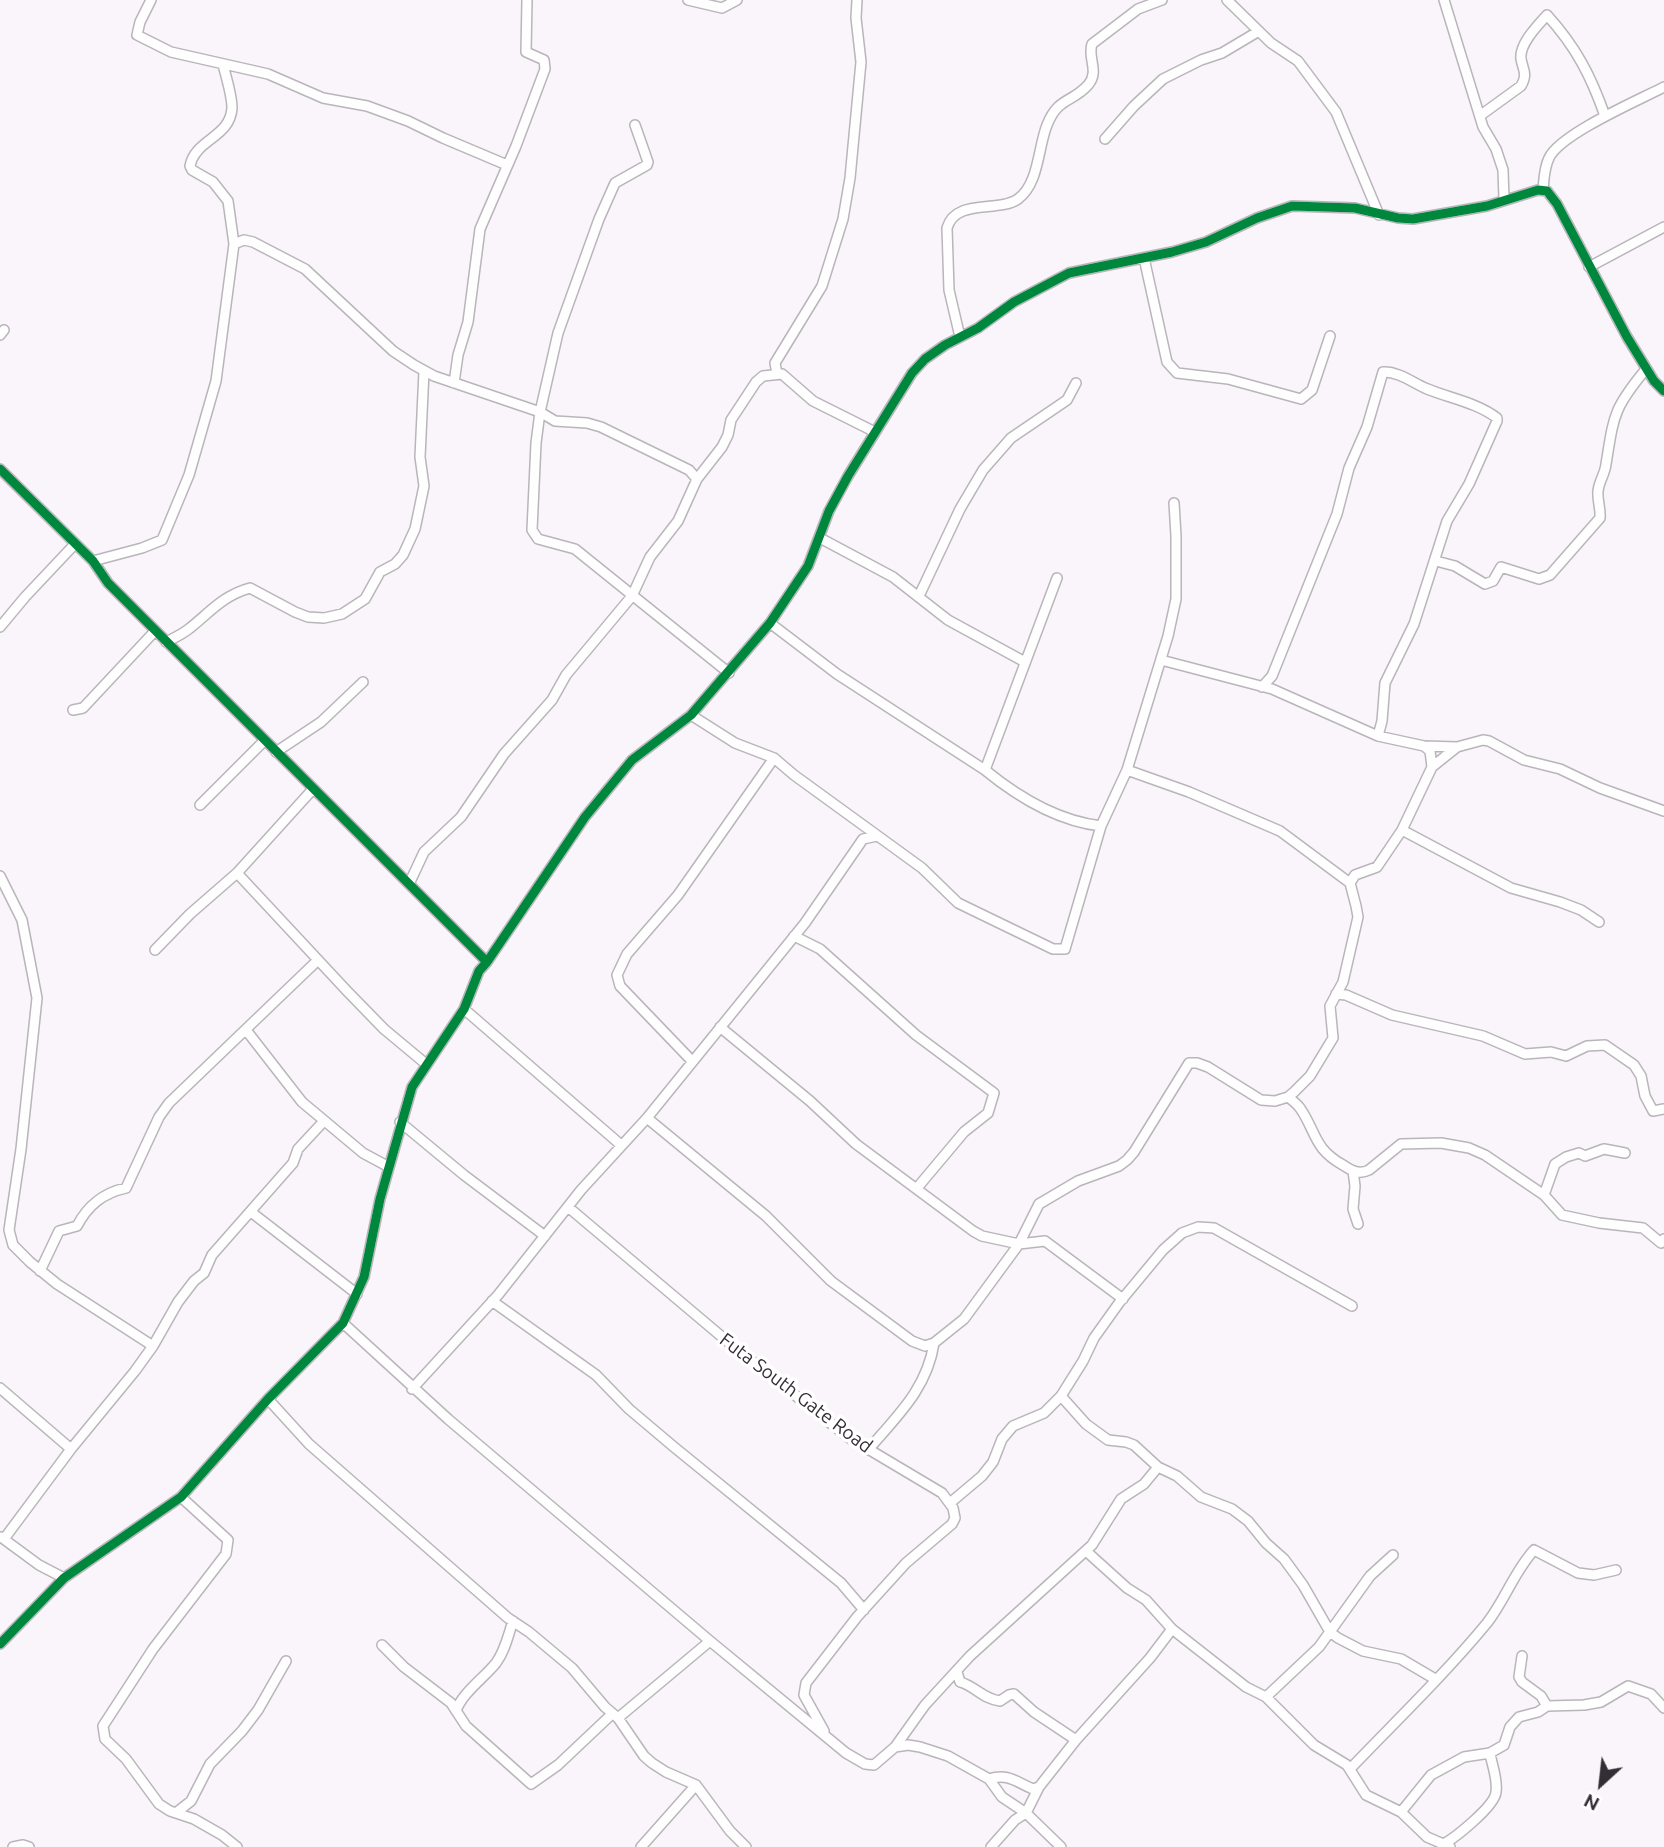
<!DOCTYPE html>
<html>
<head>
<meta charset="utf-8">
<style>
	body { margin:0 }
	#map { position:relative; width:1664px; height:1847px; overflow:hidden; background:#faf5fb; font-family:Ubuntu,sans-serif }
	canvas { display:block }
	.north { position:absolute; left:1566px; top:1749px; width:70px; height:70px; -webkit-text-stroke:5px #fff; paint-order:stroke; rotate:207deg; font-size:19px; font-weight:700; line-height:28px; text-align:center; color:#352d36 }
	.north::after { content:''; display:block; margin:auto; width:24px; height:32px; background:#352d36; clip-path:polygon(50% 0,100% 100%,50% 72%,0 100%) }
</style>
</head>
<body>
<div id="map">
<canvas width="1664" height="1847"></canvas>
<div class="north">N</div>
</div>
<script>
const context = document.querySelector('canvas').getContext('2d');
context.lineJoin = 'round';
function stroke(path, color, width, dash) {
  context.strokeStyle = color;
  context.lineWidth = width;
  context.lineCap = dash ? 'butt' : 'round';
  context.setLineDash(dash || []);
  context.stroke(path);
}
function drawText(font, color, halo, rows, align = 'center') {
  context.font = font + ' Ubuntu,sans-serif';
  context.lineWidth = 7;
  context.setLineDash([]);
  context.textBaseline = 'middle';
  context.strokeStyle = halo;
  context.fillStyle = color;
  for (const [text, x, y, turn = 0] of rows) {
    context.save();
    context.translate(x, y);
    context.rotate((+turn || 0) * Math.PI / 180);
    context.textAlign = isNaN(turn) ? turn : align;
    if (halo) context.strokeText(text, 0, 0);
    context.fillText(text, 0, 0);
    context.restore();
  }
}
const minor = new Path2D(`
	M151,0L140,22L137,35L171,52L268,74L323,98L367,106L408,121L443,138L507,165
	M688,0L722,8L737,0
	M857,0L856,18L861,62L850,178L843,219L822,286L775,363L777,374H782L813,401L875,432
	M1227,0L1271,43L1298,61L1336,112L1379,215
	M1444,0L1483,127L1496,149L1503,170L1504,199
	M1481,115L1521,86C1528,74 1523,70 1521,59C1519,44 1538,25 1547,15C1576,47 1591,76 1605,116
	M635,125L648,162L647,165L615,183L599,219L558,333L540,412L536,443L532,530L538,539L575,549L729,673
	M1105,139L1134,106L1163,79L1201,60L1222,53L1259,31
	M1543,190C1544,179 1544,168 1549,158C1560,134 1639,100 1664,87
	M234,244L244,240L253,242L305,269L393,351L414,365L434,376L540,412L555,421L587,423L601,427L689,470L697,479
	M1144,258L1167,362L1177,373L1228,379L1301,399L1312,390L1330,336
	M1589,267L1664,227
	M0,335L4,330
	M960,337L949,290L947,228C956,198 998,213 1018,199C1039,184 1038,147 1047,125C1058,97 1072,103 1088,85C1100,71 1087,58 1092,44L1138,9L1162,0
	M454,383L458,355L468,322L480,229L516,146L545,69L544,60L526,52L527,0
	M0,469L93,561L108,583L487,962L479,971L464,1009L412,1087L380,1199L364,1277L343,1323L268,1399L181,1497L64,1578L0,1644
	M820,538L893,577L948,620L1025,662
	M93,561L142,548L162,540L189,475L216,381L234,244L228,201L213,182L192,170L190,166C195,139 230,138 232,108C232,94 226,78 223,64
	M1436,561L1455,566L1485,584L1493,581L1501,567L1539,579L1550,575L1600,518C1601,509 1597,500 1598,491C1599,481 1605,474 1606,464C1614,415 1613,409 1646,369
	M919,596L960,509L983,470L1011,438L1067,400L1076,383
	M770,623L837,674L985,770C1018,797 1057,821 1101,826
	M0,627L25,597L74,545
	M166,642C174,638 183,634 190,628C210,612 224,595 250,588L295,612L308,617L324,618L342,614L365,599L380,572L395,564L403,555L415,529L424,486L420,457L424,371
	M1161,660L1272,689L1378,736L1424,746L1457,747L1483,740L1489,741L1524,760L1560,769L1600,788L1664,811
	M1262,687L1272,676L1337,514L1349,468L1367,427L1383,372C1397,371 1412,382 1425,388C1448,398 1476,402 1497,418V421L1469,484L1447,521L1414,624L1385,683L1382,721L1378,736
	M73,710L83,708L155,631
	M691,715L735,743L774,758L794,775L922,868L958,903L1053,949H1065L1101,826L1127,770L1168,636L1176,599V536L1174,503
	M276,752L321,722L363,682
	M1432,767L1457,747
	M985,770L1057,578
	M200,805L264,741
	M1402,830L1511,888L1560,902L1581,910L1599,922
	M237,873L347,991L384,1029L426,1064
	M0,876L22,920L37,998L21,1149L9,1230L13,1245L30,1262L57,1284L153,1346
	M1350,883L1355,875L1377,867L1402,830L1432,767L1430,751L1424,746
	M409,884L424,852L461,817L504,754L552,700L566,675L632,596L650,557L678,521L697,479L722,447L728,435L731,420L756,382L763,376L782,374
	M794,936L820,949L916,1035L994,1093L988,1113L964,1132L917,1188
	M155,950L190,914L237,873L313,789
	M487,962L585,817L632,760L691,715L770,623L808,566L829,511L848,476L912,373L925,359L945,345L978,328L1014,302L1069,273L1172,252L1206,242L1257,218L1292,206L1355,208L1398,218L1413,219L1487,206L1538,190L1547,191L1557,204L1627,337L1654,381L1664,391
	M1336,994L1346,995L1392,1015L1483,1036L1525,1054L1551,1052L1566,1056L1587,1046L1605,1045L1634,1065L1641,1076L1645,1096L1653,1111L1664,1109
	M464,1009L621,1145
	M720,1027L810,1101L856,1144L973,1231L982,1236L1019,1244L1045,1241L1123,1299
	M246,1030L302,1102L363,1153L389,1167
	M692,1061L620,986L617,975L627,954L678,895L774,758
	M1288,1097C1292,1100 1297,1104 1300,1108C1317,1133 1313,1148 1343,1165C1352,1171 1359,1175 1369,1170L1401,1144L1441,1143L1469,1148L1485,1155L1544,1195L1562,1215L1599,1223L1643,1228L1661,1243L1664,1239
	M647,1118L766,1216L831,1281L912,1341L925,1346L934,1343L964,1319L1019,1244L1039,1204L1078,1181L1119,1166L1127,1160L1134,1152L1189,1063H1197L1208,1067L1261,1100L1275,1101L1288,1097L1294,1092L1310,1076L1333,1038L1330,1006L1343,982L1358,917L1356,906L1350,883L1280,831L1189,792L1127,770
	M400,1122L464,1175L545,1236
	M1353,1171L1355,1186L1353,1209L1358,1224
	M1544,1195L1555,1164L1566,1157L1579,1153L1585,1156L1604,1149L1625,1153
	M568,1207L734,1347L848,1437L942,1493L953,1508L955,1518L952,1524L906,1563L857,1617L806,1683L804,1695L824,1731
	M251,1212L357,1294
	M40,1271L59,1231L77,1226C88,1205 103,1193 126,1188L159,1117L169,1103L318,960
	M492,1301L596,1375L629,1409L674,1447L841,1583L864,1610
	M343,1323L448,1419L710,1641L846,1753L865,1764L874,1765L895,1747L925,1705L970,1656L1092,1545L1121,1499L1144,1484L1158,1467L1177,1476L1201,1497L1232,1509L1248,1521L1266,1543L1284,1559L1303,1585L1330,1632L1338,1638L1363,1651L1401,1659L1435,1679
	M0,1388L71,1449
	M412,1389L498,1295L581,1190L647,1118L805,923L863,839L877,836
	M1061,1396L1086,1424L1108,1440L1126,1442L1134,1445L1158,1467
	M268,1399L309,1444L508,1618L529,1632L572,1668L605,1707L618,1718L644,1756L652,1763L666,1772L696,1785L730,1831L746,1847
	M868,1450C897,1416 927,1389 934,1343
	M181,1497L228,1540L226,1554L153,1649L103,1726L105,1739L126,1759L159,1804L170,1811L194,1819L222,1835L237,1847
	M950,1503L982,1476L993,1462L1002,1439L1013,1426L1044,1413L1061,1396L1083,1361L1094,1338L1119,1303L1163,1250L1182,1233L1198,1227L1214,1228L1352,1306
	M1,1537L39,1565L64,1578
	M4,1539L71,1449L135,1371L153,1346L178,1302L194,1281L204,1273L212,1255L293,1163L298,1149L324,1121
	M1172,1629L1246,1687L1266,1697L1314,1745L1347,1765L1366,1795L1401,1812L1427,1837L1450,1847
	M382,1645L404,1667L451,1703L466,1726L531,1784L558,1765L612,1714
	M1522,1656L1519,1677L1522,1682L1541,1696L1547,1706
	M957,1672L960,1682C975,1686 983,1699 1000,1701L1009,1695L1014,1694L1034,1712L1076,1740
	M1266,1697L1319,1647L1370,1576L1393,1555
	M456,1711C462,1693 484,1678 496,1663C505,1651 508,1636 513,1621
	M618,1718L710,1641
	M895,1747L908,1745L920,1747L948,1756L989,1779L1002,1797L1026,1813L1061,1847
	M1350,1769C1396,1721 1445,1674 1487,1623C1505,1600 1514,1572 1534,1550L1578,1573L1594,1575L1616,1570
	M989,1779C1008,1773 1016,1782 1033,1789L1039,1787
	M177,1812L191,1801L210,1764L242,1731L258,1710L286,1661
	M1401,1812L1431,1775L1464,1757L1490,1753L1504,1745L1510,1727L1519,1717L1538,1712L1547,1706L1584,1705L1601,1702L1628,1686L1651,1694L1664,1708
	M1442,1845C1455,1838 1495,1806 1496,1792C1498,1779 1492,1766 1490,1753
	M13,1847L23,1845L29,1847
	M641,1847L696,1785
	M991,1847L1015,1820L1026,1813L1039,1787L1076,1740L1150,1658L1172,1629L1146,1600L1127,1588L1086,1551`);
stroke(minor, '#bab4bb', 12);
stroke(minor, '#fefefe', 9);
stroke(new Path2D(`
	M0,469L93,561L108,583L487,962L479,971L464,1009L412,1087L380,1199L364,1277L343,1323L268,1399L181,1497L64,1578L0,1644
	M487,962L585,817L632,760L691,715L770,623L808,566L829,511L848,476L912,373L925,359L945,345L978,328L1014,302L1069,273L1172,252L1206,242L1257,218L1292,206L1355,208L1398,218L1413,219L1487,206L1538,190L1547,191L1557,204L1627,337L1654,381L1664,391`), '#00873e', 9);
drawText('19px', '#352d36', '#fff', [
	["Futa South Gate Road",796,1393,37]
]);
</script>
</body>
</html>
